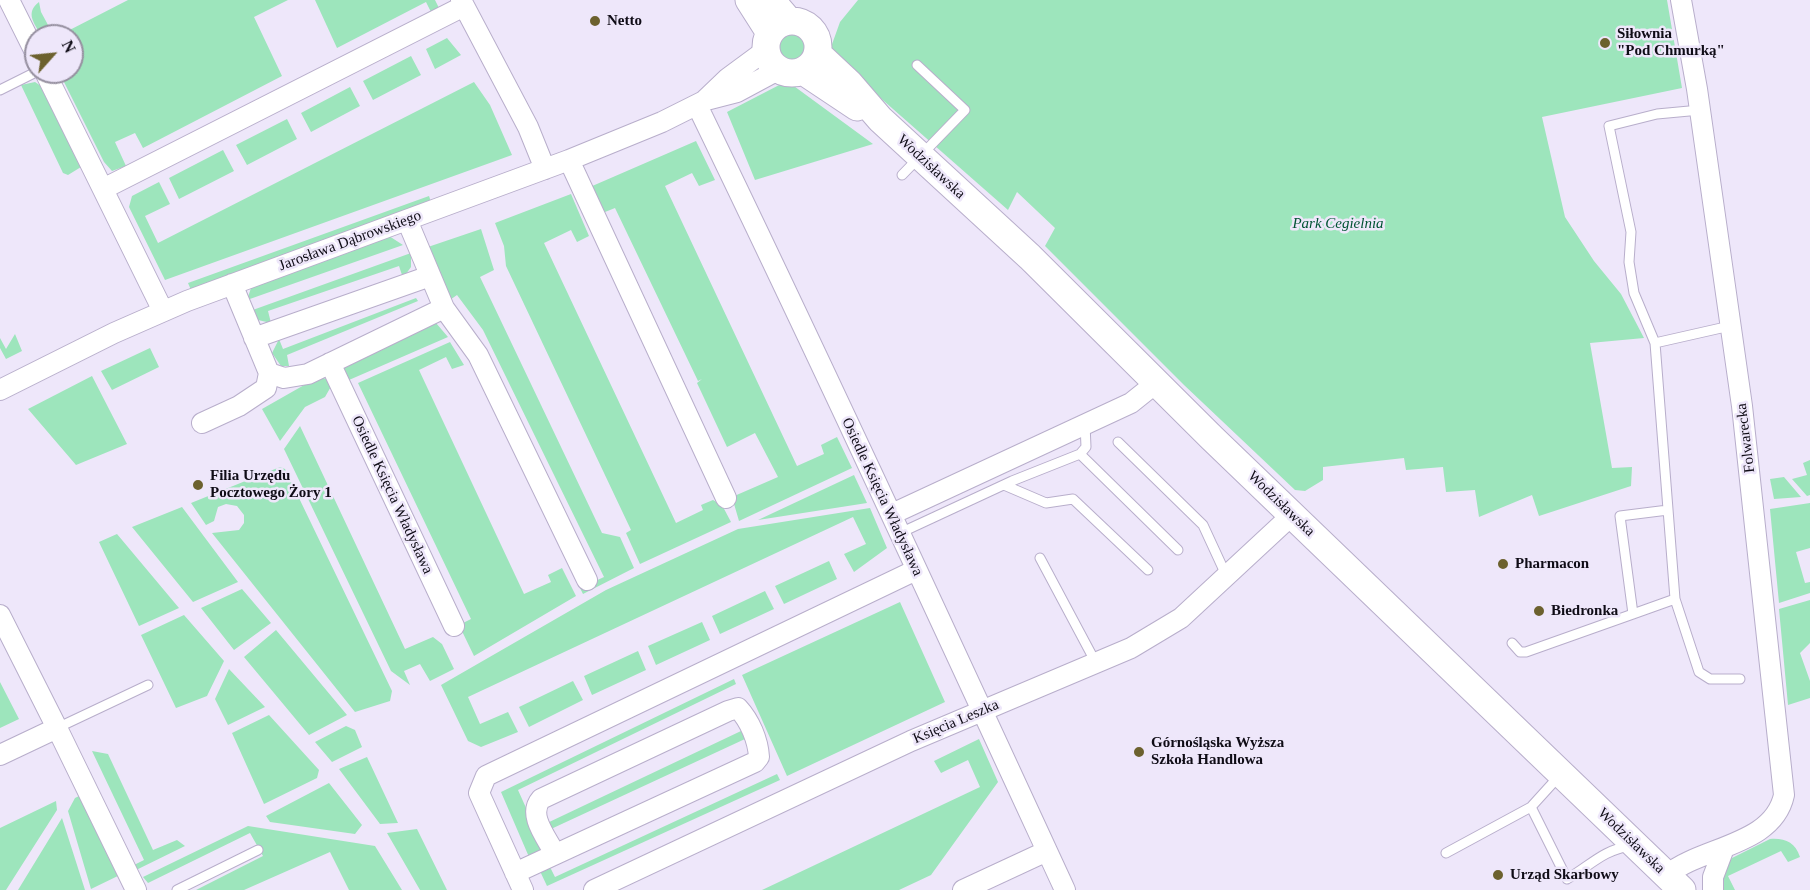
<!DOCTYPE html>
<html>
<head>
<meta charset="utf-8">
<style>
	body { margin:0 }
	#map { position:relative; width:1810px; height:890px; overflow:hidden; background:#eee7fa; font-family:Georgia,serif }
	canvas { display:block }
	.north { position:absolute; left:24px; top:24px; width:60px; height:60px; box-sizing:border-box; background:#eee7fa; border:2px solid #958f9f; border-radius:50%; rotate:63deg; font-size:16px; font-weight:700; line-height:24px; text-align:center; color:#0f0c16 }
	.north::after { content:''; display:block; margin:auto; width:21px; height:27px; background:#6c612e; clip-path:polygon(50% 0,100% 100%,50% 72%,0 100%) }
</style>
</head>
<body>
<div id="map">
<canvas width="1810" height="890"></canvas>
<div class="north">N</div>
</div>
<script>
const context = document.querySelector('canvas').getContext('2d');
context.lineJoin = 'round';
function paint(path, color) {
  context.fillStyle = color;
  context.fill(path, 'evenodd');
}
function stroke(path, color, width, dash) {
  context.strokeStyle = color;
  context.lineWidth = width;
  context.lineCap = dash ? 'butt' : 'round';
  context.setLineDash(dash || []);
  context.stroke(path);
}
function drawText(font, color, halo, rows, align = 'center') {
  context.font = font + ' Georgia,serif';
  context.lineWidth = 5;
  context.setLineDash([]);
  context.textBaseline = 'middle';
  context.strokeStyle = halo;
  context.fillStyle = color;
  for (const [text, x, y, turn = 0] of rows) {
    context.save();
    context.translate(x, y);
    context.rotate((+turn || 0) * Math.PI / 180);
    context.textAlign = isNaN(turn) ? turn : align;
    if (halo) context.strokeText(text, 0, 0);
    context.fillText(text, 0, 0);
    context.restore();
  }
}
paint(new Path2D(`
	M128,0H288L254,17L282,76L143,148L135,133L115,142L126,166L112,171L104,162L59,72H72V36H58Z
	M315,0H435L441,12L433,16L426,2L337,48Z
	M858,0H1667L1682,88L1542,117L1565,217L1594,261L1621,294L1644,338L1590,343L1612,468L1632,467L1631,486L1539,516L1532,495L1479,517L1475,490L1446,492L1443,467L1406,470L1404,458L1323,467V480L1305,491L1295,490L1184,385L1045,246L1055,228L1017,192L1008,210L852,73L831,47L840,22Z
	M39,2L41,12L54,36H41C34,22 25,13 39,2Z
	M776 47a15 15 0 1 1 30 0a15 15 0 1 1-30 0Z
	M447,38L461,55L435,69L426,49Z
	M411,56L421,75L373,100L363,81Z
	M787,81L873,144L755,180L727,112Z
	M35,82L44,88L81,167L68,175L63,173L21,85Z
	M474,82L490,105L512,155L165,280L129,207L132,196L159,182L170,204L145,216L158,243Z
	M350,87L360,106L311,132L301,113Z
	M287,119L297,139L247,165L236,145Z
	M696,141L715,180L699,186L692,173L665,186L797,466L824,454L821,445L837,437L852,468L739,521L732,497L778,477L755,433L727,447L697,383L702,379L698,381L615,208L600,214L590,187Z
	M223,150L234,171L179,199L169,178Z
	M571,194L589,236L577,242L571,230L544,243L676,523L703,510L701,505L713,500L722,505L731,522L640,564L626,533L631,530L506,266L504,246L495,223Z
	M429,196L431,202L191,290L188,283Z
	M481,229L494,270L480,277L602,533L620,537L634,568L583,594L580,588L604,577L483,330L457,295L447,302L425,248Z
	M389,236L403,245L247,300L251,288L264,282Z
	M411,253V267L403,278L399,266L268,311L271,323L258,320L250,311Z
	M416,298L418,301L287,355L289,366H281L272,353L279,339L283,349Z
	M436,323L448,337L349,380L343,369L348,363L410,331Z
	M15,334L22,351L6,359L0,348V338L6,349Z
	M450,342L464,365L452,369L446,357L419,370L524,594L551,582L548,575L562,568L576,596L474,656L459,625L471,619L358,383Z
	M150,348L159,367L112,390L101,371Z
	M92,376L127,444L76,465L28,409Z
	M320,376L333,383L325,397L305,407L280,441L262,409Z
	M300,426L405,649L433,637L442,644L454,669L430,681L420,664L404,671L410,685L391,671L284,449Z
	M1810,460V495L1807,496L1792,479L1807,475L1803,463Z
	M280,467L285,469L392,691L390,701L355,712L212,533L239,530L244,523V515L237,506L226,504L218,507L214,521L206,525L191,503Z
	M854,475L867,503L758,520Z
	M1784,477L1801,497L1774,499L1770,479Z
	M1810,503V548L1796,552L1805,583L1810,582V593L1779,603L1770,509Z
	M182,507L238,582L193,602L132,527Z
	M870,508L887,548L854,572L844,554L866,544L853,517L468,697L480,724L508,712L518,732L481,747L468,741L441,685L606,590L738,529Z
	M117,534L179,608L139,626L99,542Z
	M829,561L837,579L784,604L775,586Z
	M242,589L271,623L234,650L201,608Z
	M765,591L774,609L720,634L712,616Z
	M1810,600V643L1800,653L1810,681V698L1788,705L1779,609Z
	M900,602L945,702L787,776L742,675Z
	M184,615L224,661L207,696L176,708L141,635Z
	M702,622L710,640L656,665L648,646Z
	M276,630L347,715L309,735L244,657Z
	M638,651L646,670L592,695L584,676Z
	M229,669L265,707L228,725L215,699Z
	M734,679L736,684L518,790L545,850L529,857L501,792Z
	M573,681L583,700L529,727L519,707Z
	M0,682L19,719L0,728Z
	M269,715L319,770L317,778L264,804L232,733Z
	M346,726L355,730L362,747L332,762L315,742Z
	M741,731L745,739L551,829L545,824Z
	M979,739L998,782L931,875L899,890H762L980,787L968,760L941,773L934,761Z
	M92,751L108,754L153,850L177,840L185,846L132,872L130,867L144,860Z
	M367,757L398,823L380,824L339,769Z
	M777,774L780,780L547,886L539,869L549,865L555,877Z
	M329,783L362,825L355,834L270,822L266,816Z
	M83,794L124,873L91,889L68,811L75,798Z
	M56,801L57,810L6,890H0V828Z
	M62,818L85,890H18Z
	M248,826L375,846L402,890H349L330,852L244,890H196L263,856L250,833L148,883L143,877Z
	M417,829L447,890H420L387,833Z
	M1770,839C1785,838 1795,842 1800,857L1788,862L1781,851L1728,876L1735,890H1722L1723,870L1732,858Z`), '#9de5bc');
const lane = new Path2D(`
	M0,90L36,72
	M1700,110L1657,114L1609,126L1631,232L1629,262L1634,293L1655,343L1730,326
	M902,175L965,110L917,65
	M1655,343L1675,599L1699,672L1710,679H1740
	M1118,442L1203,525L1227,577
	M1080,454L1178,550
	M1004,485L1046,503L1073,499L1148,570
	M1668,510L1620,516L1633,614L1675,599
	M900,533L1012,481L1080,454L1086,447L1085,424
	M1040,558L1096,663
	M1512,643L1520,652H1526L1633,614
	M57,728L148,685
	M1531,807L1567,879C1590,866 1603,850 1630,846
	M1446,853L1531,807L1560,775
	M177,890L258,850`);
const street = new Path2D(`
	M9,0L36,54
	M461,0L528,127L545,169
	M45,72L163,311
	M706,100L737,92L778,70
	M697,105C823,365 944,628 1065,890
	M569,160L726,498
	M103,189L464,6
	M407,220L444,308L478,355L587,580
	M232,284L269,373L284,378L308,374L444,308
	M254,338L430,276
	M330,363L454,626
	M0,390L114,333L187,301L569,160L662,122L704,101L728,78L766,50
	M202,423L239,406L266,388L269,373
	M892,514L1131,403L1156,383
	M0,615L57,728L0,755
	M57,728L136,890
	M515,873L755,762L759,757C758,740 750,721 738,708L728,711L541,799C527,815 547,838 555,854
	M1667,875C1702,846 1773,846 1784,795L1742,406L1697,89L1681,0
	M523,890L479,793L486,776L916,570
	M594,890L911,741L1131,648L1181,618L1292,515
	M963,890L1047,851
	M1713,890V877L1724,848`);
const secondary = new Path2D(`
	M749,0L770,33
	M771,0L789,21
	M766 47a26 26 0 1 1 52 0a26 26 0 1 1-52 0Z
	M818,54L849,83L880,119L1030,257L1212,438L1682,890
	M803,71L857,107`);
stroke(lane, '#b8aecb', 11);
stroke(street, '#b8aecb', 22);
stroke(secondary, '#b8aecb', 29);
stroke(lane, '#fff', 9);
stroke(street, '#fff', 20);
stroke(secondary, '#fff', 27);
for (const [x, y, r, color] of [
	[595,21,6,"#6c612e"],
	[1605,43,6,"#6c612e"],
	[198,485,6,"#6c612e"],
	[1503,564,6,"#6c612e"],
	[1539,611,6,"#6c612e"],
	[1139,752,6,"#6c612e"],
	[1498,875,6,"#6c612e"]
]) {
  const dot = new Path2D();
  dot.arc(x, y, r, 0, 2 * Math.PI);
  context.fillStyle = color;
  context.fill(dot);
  stroke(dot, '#eee7fa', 2);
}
drawText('bold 15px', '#0f0c16', '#eee7fa', [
	["Netto",607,21],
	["Siłownia",1617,34],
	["\"Pod Chmurką\"",1617,51],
	["Filia Urzędu",210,476],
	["Pocztowego Żory 1",210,493],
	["Pharmacon",1515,564],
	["Biedronka",1551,611],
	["Górnośląska Wyższa",1151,743],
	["Szkoła Handlowa",1151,760],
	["Urząd Skarbowy",1510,875]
], 'left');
drawText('15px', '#0f0c16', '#eee7fa', [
	["Wodzisławska",931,167,43],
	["Jarosława Dąbrowskiego",350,241,-20],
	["Folwarecka",1746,438,-97],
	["Osiedle Księcia Władysława",392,495,65],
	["Osiedle Księcia Władysława",882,497,65],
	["Wodzisławska",1281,504,44],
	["Księcia Leszka",956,722,-23],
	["Wodzisławska",1631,841,44]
]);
drawText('italic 15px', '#005333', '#eee7fa', [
	["Park Cegielnia",1338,224]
]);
</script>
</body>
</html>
